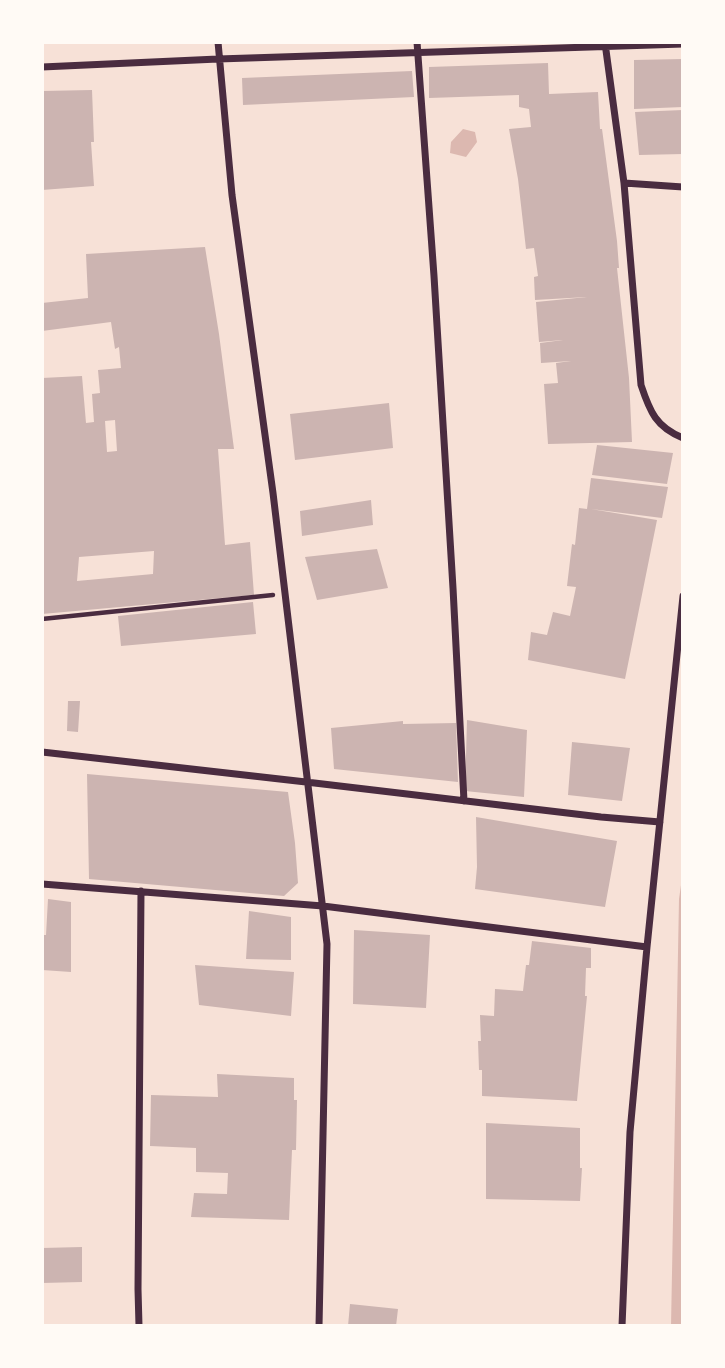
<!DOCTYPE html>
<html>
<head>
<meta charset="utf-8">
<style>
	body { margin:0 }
	#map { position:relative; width:725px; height:1368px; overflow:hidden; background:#f7e1d7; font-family:"Source Sans 3",sans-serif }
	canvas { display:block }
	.frame { position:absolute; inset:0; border:44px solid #fffaf5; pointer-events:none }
</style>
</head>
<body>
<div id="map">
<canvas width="725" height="1368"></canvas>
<div class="frame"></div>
</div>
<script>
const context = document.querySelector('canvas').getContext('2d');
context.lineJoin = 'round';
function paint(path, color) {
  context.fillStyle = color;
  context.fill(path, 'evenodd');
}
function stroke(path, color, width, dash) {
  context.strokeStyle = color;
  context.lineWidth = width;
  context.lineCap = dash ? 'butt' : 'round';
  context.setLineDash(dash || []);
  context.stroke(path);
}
paint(new Path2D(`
	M463,129L475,132L477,142L466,157L450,153L451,142Z
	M683,871V1326H671L679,899Z`), '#dcb8b0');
paint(new Path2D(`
	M683,59V107L634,109V60Z
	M548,63L549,94L598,92L600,129H602L617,241L619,268H617L629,378L632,442L548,444L544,384L558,383L556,363L571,361L541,363L540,343L563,340L539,342L536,302L587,297L535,300L534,277L538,276L534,248L526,249L518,179L509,129L531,127L529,109L519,107V95L429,98V67Z
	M412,71L414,97L243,105L242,78Z
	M92,90L94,142H91L94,186L42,190V91Z
	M683,110V154L639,155L635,112Z
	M205,247L219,334L234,449H218L225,545L250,542L254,595L42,614V378L82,376L86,423L94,422L92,394L100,393L98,370L121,368L119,347L115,349L111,322L42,331V303L88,298L86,254ZM115,420L117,451L107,452L105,421ZM154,551L153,574L77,581L79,557Z
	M389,403L393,448L295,460L290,414Z
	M597,445L673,453L667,484L592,475Z
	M591,478L668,487L662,518L591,509L657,520L625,679L528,660L531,632L547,635L553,612L570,616L576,587L567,586L572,544L575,545L579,508L587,509Z
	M371,500L373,525L302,536L300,511Z
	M377,549L388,588L317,600L305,557Z
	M253,602L256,634L121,646L118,616Z
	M68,701H80L78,732L67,731Z
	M467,720L527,730L524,797L465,791Z
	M403,721V724L456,723L458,782L334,769L331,728Z
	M572,742L630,748L622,801L568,795Z
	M87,774L288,792L295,843L298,883L284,896L89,879Z
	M476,817L617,841L605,907L475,889L477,867Z
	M48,899L71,902V972L42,970V935H46Z
	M249,911L291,917V960L246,959Z
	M354,930L430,935L426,1008L353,1004Z
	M532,941L591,948V968H586L585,996H587L577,1101L482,1096V1070H479L478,1041H481L480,1015L494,1016L495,989L523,991L526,965H529Z
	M195,965L294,972L291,1016L199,1005Z
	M217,1074L294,1078V1100H297L296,1150H292L289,1220L191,1217L194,1193L227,1194L228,1173L196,1172V1148L150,1146L151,1095L218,1097Z
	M486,1123L580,1128V1168H582L580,1201L486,1199Z
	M82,1247V1282L42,1283V1248Z
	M350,1304L398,1309L396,1326H348Z`), '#ccb4b1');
stroke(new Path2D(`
	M42,619L273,595`), '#4a2c40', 4.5);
stroke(new Path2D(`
	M218,42L232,195L273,493L327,944L319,1326
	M417,42L434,276L453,588L464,801
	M605,43L624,183L641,385C650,412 656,427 683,438
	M42,67L218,59L683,44
	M624,183L683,187
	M42,752L306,782L601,817L660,822
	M42,884L323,906L647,947
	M139,1326L138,1289L141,891
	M622,1326L630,1132L647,947L683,596`), '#4a2c40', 7);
</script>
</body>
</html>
